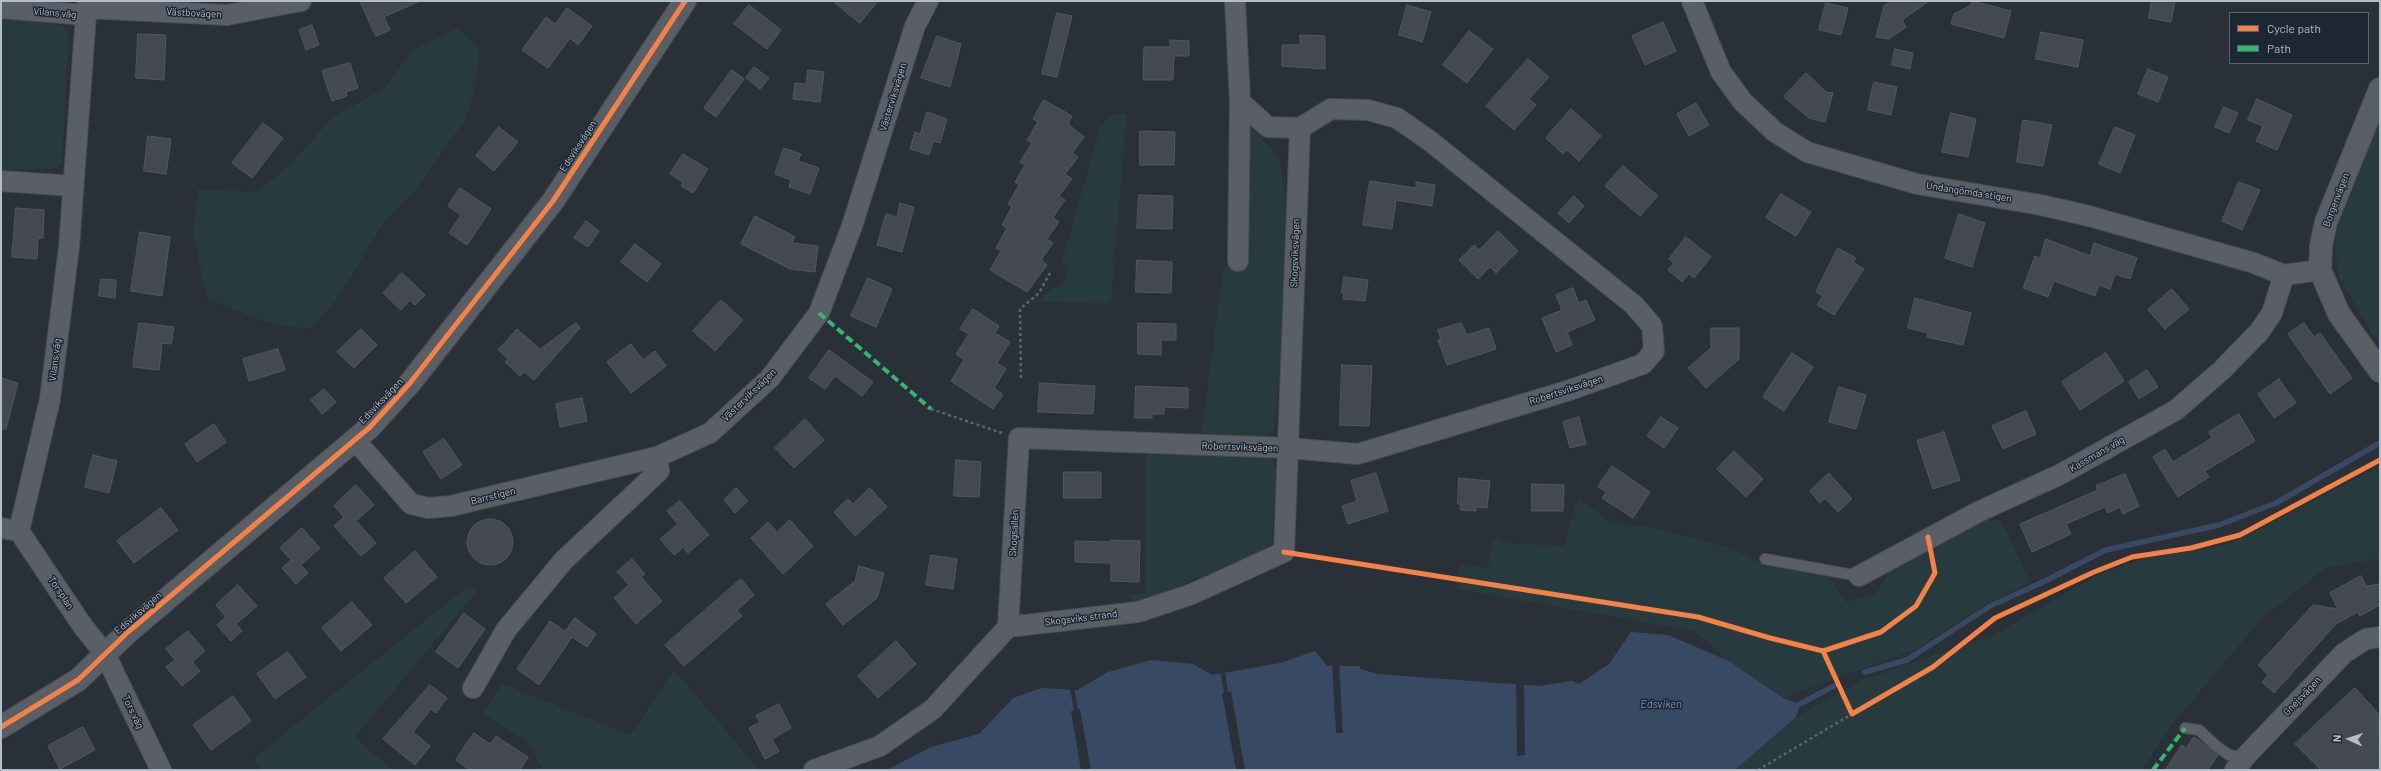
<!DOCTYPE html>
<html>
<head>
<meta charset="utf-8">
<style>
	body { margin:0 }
	#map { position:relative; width:2381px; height:771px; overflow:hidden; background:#2a3038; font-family:Barlow,sans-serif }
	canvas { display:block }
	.frame { position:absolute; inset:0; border:2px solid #b4bcc9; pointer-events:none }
	.legend { position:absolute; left:2229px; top:12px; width:140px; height:52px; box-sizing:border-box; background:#1d2633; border:1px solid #59626f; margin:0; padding:5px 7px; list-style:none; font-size:12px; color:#b4bcc9 }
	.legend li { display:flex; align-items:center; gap:8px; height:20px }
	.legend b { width:20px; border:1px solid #59626f }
	.north { position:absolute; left:2329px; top:719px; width:40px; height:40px; -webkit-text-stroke:3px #1d2633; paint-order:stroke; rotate:273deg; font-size:11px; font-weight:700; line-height:16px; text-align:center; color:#b4bcc9 }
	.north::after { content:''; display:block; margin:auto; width:14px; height:18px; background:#b4bcc9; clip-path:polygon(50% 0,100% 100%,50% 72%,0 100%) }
</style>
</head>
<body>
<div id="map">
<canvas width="2381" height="771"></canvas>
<div class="frame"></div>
<ul class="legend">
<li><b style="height:5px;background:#f48246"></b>Cycle path</li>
<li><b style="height:5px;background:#33b770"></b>Path</li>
</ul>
<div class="north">N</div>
</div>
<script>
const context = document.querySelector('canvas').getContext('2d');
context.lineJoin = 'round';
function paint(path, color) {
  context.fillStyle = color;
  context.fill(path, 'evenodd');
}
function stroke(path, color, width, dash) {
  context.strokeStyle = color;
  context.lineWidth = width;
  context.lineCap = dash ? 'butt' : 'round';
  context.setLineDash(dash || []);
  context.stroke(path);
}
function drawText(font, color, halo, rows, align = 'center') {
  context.font = font + ' Barlow,sans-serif';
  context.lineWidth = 3;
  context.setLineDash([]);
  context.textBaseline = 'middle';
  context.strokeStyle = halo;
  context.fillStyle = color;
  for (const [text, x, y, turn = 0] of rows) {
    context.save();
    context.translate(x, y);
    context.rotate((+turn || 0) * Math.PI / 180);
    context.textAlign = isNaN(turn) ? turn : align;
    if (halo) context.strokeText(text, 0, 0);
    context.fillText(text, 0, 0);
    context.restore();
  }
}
paint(new Path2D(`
	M1,16L45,18L44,22L63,26L69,32L62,165L51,169L1,170Z
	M458,28L479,47L477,78L467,117L415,190L382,225L339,296L311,329L268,323L207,299L193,231L198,189L256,192L290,165L331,119L385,88L411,51Z
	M1127,113L1111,303L1038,302L1051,289L1065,282L1068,268L1062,261L1100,128L1109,115Z
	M2380,113V347L2339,277L2335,246L2337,228Z
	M1250,126L1280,159L1285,195L1281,360L1275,427L1271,433L1263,438L1201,434L1224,266L1243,264Z
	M1146,452L1255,453L1272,459L1276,470L1272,544L1265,552L1144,599L1132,601L1130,594L1146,593Z
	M2380,466V558L2326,568L2264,616L2169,728L2142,770H1735L1796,717L1860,681L1996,634L2097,575L2142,559L2230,544Z
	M1578,498L1611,523L1652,527L1733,549L1757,562L1778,567L1825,572L1846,602L1876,594L1894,564L1981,520H2001L2030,582L1988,603L1916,649L1783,698L1729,661L1694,631L1457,589L1460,563L1488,568L1493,537L1506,543L1563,546Z
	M469,585L477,590L476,592L355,737L392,770H262L254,758Z
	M674,669L759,770H543L528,742L483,713L503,684L631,735Z`), '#273a3e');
paint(new Path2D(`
	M1631,632L1668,635L1729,661L1783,698L1800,704L1796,717L1735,770H887L931,747L979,734L1013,698L1041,688L1077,690L1108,672L1151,660L1193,664L1212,675L1280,663L1315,651L1327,666H1360V669L1378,674L1539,686L1572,681L1579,684L1609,664Z`), '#384963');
paint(new Path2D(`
	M1332,664H1339L1343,733H1336Z
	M1225,673L1228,692L1231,691L1245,770H1236L1222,693H1224L1221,674Z
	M1516,682L1524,683L1525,755L1517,756Z
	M1074,688L1078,709H1080L1091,770H1081L1071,711L1074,710L1070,689Z`), '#2a3038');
stroke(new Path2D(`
	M1865,672L1907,660L1990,606L2041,583L2106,550L2219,525L2276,503L2380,443
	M1800,704L1834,686`), '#384963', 5.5);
const building = new Path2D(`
	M360,1H420L384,17L390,30L376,36Z
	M833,1H878L860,23Z
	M1892,1H1929L1902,20L1906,27L1889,39L1876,37L1884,6Z
	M1972,1L2011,11L2004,38L1951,24L1954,14L1971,5Z
	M2152,1H2175L2171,22L2149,18Z
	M1826,3L1848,8L1841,35L1819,30Z
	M749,5L781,30L767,49L734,24Z
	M1407,5L1431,12L1422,42L1399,35Z
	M567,8L592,26L578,45L570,38L548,68L522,50L546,17L555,24Z
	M1057,13L1072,16L1057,77L1042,74Z
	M1663,22L1676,51L1645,65L1632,36Z
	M312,25L319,45L306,50L299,30Z
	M1469,31L1493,49L1467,83L1443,65Z
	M2041,32L2083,40L2078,67L2036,59Z
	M138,34L166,35L164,80L136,78Z
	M1300,35L1325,36V69L1282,66V45H1300Z
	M937,36L961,44L950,87L921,78Z
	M1170,40L1189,41V56H1174L1173,80H1143L1144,47H1170Z
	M1895,49L1913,53L1910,69L1892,65Z
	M1528,59L1549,77L1529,99L1536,105L1514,130L1486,106Z
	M350,63L358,88L346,92L347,96L332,101L322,71Z
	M754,67L769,78L760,89L746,78Z
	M2148,69L2168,77L2158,102L2138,94Z
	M732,70L744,79L716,117L704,108Z
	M808,70L824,72L820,102L793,99L795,83L806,84Z
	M1806,73L1826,92L1833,93L1825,122L1809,118L1784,97Z
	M1874,82L1897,87L1891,115L1868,110Z
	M2257,99L2292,115L2277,150L2256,141L2263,126L2248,120Z
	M1044,100L1072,116L1068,124L1084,137L1072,153L1078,157L1065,174L1072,179L1059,196L1065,200L1053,217L1059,222L1047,239L1053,243L1041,260L1047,265L1027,292L990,270L1001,251L996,248L1007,228L1002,225L1012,207L1008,204L1019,185L1015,182L1025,165L1020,162L1032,143L1027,140L1038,122L1033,119Z
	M1696,103L1709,125L1689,136L1677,114Z
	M2224,107L2238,113L2229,133L2215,127Z
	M1571,109L1601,136L1579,161L1567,150L1563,154L1546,138Z
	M927,112L947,119L940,143L933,141L929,155L910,149L915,132L920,134Z
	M1951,113L1976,119L1968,157L1942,152Z
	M2023,120L2052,125L2043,166L2017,162Z
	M263,123L283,138L252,178L232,163Z
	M499,127L518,142L494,171L476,156Z
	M2115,127L2135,135L2120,173L2099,164Z
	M1140,131L1175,132L1174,165H1140Z
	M148,136L171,139L166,174L144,171Z
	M784,148L801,154L798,161L819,168L810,194L789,187L791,180L775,174Z
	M683,154L708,169L693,193L681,186L683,182L670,174Z
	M1623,166L1658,196L1640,216L1605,186Z
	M1370,181L1416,188V182L1435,185L1432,206L1396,200L1392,229L1363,225Z
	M2239,182L2260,190L2242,230L2222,221Z
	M460,188L491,209L467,245L449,233L461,215L448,206Z
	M1781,194L1811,212L1796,236L1766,218Z
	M1139,195L1173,196L1172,229L1137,228Z
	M1574,196L1584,206L1569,223L1558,213Z
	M900,203L914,207L902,252L877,245L886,214L897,217Z
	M16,208L44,210L43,238H38L37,259L12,257Z
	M1959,214L1985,223L1972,267L1945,258Z
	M755,216L795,237L792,243L818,246L815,272L790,269L741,244Z
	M586,221L599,231L588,247L574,238Z
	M1498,231L1518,251L1496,273L1490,267L1478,279L1459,260L1474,245L1479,250Z
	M140,232L170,237L162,296L131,291Z
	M1686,237L1711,257L1694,278L1689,274L1682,282L1668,270L1674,263L1669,259Z
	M2046,239L2090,256L2094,243L2137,258L2130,279L2115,274L2110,289L2099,285L2095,296L2054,281L2048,297L2023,288L2035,256L2040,258Z
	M635,244L661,264L647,282L621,262Z
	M1838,248L1856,258L1853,262L1864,269L1834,315L1817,305L1823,296L1816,292Z
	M1137,260L1172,262L1171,293L1136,292Z
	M402,273L425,295L415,305L410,300L401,310L383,293Z
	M1344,277L1368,280L1365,301L1343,299L1344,293H1342Z
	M868,278L892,289L876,327L851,316Z
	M101,279L116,280L115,298L99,296Z
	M1573,288L1579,303L1586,300L1595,320L1567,332L1572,345L1556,352L1542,318L1562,310L1556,295Z
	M2172,289L2189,309L2165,329L2148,310Z
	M1915,298L1971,313L1963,345L1927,337L1928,333L1908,328Z
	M721,300L743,320L715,351L693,331Z
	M973,309L999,326L995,333L1010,342L997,363L1006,369L994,388L1003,395L993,409L951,381L964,360L956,354L969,334L960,329Z
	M139,323L174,327L171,344L162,343L159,370L133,367Z
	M576,323L580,328L534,380L524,372L520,376L505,362L508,359L498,350L517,329L540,349Z
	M1138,323L1176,324V340H1161V355L1138,354Z
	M1461,323L1467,335L1489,328L1496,349L1447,365L1438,340L1441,339L1438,330Z
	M2304,323L2314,337L2320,333L2352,378L2330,394L2288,334Z
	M1711,328H1739V359L1706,388L1688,368L1711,348Z
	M361,329L377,345L354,368L337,352Z
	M631,344L643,360L655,351L666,366L631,393L607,362Z
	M278,349L285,370L249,381L243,359Z
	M829,350L873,382L862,396L835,376L825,389L809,378Z
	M1792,353L1813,367L1784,411L1763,397Z
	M2106,353L2124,381L2080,410L2062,382Z
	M1342,365L1372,366L1369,426L1340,425Z
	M2147,370L2158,387L2139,399L2129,382Z
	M1,378L18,383L6,429H1Z
	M2279,379L2296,403L2274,418L2258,394Z
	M1040,383L1095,386L1093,414L1038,412Z
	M1136,386L1188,388V408L1164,407V414H1152V418H1135Z
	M1839,387L1866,395L1856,429L1829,422Z
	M324,389L336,402L322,414L311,400Z
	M582,398L587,421L560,427L556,404Z
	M2026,411L2036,434L2003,449L1992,426Z
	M2239,414L2255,441L2205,471L2209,477L2178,497L2153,457L2165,449L2173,462L2212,438L2209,432Z
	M1579,417L1586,444L1570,448L1563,422Z
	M1661,417L1678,428L1664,448L1647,436Z
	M805,419L824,440L794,468L775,448Z
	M214,424L226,442L197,462L185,444Z
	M1944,432L1960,480L1933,489L1917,441Z
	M444,439L462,465L441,479L423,452Z
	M1734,451L1763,479L1746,497L1717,469Z
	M93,455L117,461L109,493L85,487Z
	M956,460L981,462L979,497L954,496Z
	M1612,466L1650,492L1633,518L1602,498L1606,492L1598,487Z
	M1064,472H1101V498H1064Z
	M1376,473L1388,511L1348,524L1342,506L1357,501L1351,481Z
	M1829,473L1852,499L1838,512L1825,498L1820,503L1810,491Z
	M2125,474L2139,506L2123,514L2120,507L2108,513L2105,507L2066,524L2071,534L2032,552L2020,524L2098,490L2096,486Z
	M1459,478L1490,481L1487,508L1476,507V511L1460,510L1461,504H1458Z
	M1532,484L1564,485L1563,511H1532Z
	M356,485L374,505L356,521L376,543L361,556L334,526L344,517L334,506Z
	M736,488L748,501L735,513L724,500Z
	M870,488L887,507L855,536L834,512L848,499L853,504Z
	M680,501L709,535L688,553L683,547L674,555L660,539L678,524L667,511Z
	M161,508L178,530L134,563L117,541Z
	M467 542a23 23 0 1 1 46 0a23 23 0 1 1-46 0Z
	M790,520L813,546L783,574L751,538L768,522L777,532Z
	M302,528L320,548L301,565L308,573L296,584L282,568L291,560L280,548Z
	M1111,540L1140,541L1139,582L1111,581V563L1075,562V541L1111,542Z
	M415,551L437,577L406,603L384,578Z
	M931,555L957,559L953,589L926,585Z
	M632,559L645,574L641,577L662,601L636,624L614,598L629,585L617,572Z
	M859,566L884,573L877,598L843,625L826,604L855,581Z
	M2361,576L2366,586L2380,584V605L2360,616L2358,612L2336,624L2274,693L2262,682L2268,675L2258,665L2313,605L2338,609L2330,593Z
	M741,579L754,595L737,610L742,616L684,666L665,645Z
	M238,585L257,606L236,624L242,631L231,641L217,625L226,617L216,605Z
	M352,602L372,625L341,651L322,628Z
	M464,613L485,629L458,668L436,652Z
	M575,618L596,634L587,647L572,637L539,685L517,669L550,621L565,631Z
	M188,631L205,651L192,662L200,671L182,686L166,667L175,660L166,649Z
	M896,641L916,664L878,698L858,676Z
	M288,652L306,677L275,699L257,674Z
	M430,685L447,698L436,713L431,709L413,732L430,746L415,765L383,739Z
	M2355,688L2378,713L2380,770H2321L2295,744Z
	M233,696L251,721L211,750L193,725Z
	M779,704L791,728L772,739L779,751L765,759L749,728L760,722L756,716Z
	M83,727L95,750L60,769L48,746Z
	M474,733L490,744L496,736L528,757L520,770H470L456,760Z
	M2194,737L2218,755L2208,770H2165L2182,745L2186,748Z`);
paint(building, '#444950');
stroke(building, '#52575f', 1);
const lane = new Path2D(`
	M1765,559L1859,576
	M2185,728L2199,730L2215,745L2229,755L2244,758`);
const street = new Path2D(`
	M1235,1L1240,102L1268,127L1300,128
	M1692,1L1721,72L1743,102L1775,132L1807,152L1917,184L2041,205L2089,216L2254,263L2284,275L2320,270
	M1,8L86,15
	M86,8L227,15L301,1
	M1,181L73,186
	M1238,261L1240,102
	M355,440L411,504L428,508L451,506L657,457L710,433L770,378L819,313L852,226L915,26L928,1
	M1,528L19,531
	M19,531L50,399L69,247L87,1
	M19,531L82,625L105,654L161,770
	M1859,576L1980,511L2059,475L2176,410L2222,370L2259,332L2272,313L2284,275
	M1008,627L1019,438L1288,448L1358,454L1570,390L1643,364L1654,351L1652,326L1634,305L1430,141L1397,118L1368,110L1331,109L1300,128
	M473,688L506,630L564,560L659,471L657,457
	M814,770L880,746L933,709L1008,627L1138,612L1192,594L1284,552L1300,128
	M2235,770L2244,758L2344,653L2366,639L2380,637`);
const secondary = new Path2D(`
	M2380,89L2326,222L2321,246L2320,270L2339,314L2380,371
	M1,727L78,680L128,632L370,427L410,383L553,201L685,1`);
stroke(lane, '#484c53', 12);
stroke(street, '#484c53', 22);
stroke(secondary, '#484c53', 24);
stroke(new Path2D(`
	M1021,378L1020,309L1039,293L1050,273
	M931,409L1002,433
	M1758,770L1852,714`), '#5d636a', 2.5, [3, 3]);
stroke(lane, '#5a5e66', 10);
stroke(street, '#5a5e66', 20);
stroke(secondary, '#595d64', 22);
stroke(new Path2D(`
	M819,313L931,409
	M2153,770L2185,728`), '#33b770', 4, [8, 4]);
stroke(new Path2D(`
	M1284,552L1698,617L1770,638L1823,651L1881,632L1916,606L1935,573L1928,537
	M1823,651L1852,714L1933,667L1995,618L2094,572L2132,557L2191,548L2240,535L2380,460
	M1,727L78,680L128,632L370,427L410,383L553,201L685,1`), '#f48246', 5);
drawText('10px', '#b4bcc9', '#1d2633', [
	["Vilans väg",55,13,5],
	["Västbovägen",194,13,3],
	["Västerviksvägen",893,97,-73],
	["Edsviksvägen",578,146,-57],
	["Undangömda stigen",1969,192,9],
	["Borgenvägen",2336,200,-69],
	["Skogsviksvägen",1295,253,-88],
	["Vilans väg",55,360,-83],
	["Robertsviksvägen",1566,390,-18],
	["Västerviksvägen",749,395,-44],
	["Edsviksvägen",381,401,-46],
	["Robertsviksvägen",1240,447,2],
	["Kassmans väg",2097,454,-30],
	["Barrstigen",493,496,-14],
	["Skogsallén",1014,533,-87],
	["Torsplan",61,593,56],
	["Edsviksvägen",138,613,-41],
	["Skogsviks strand",1081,618,-7],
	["Gnejsvägen",2302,696,-46],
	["Tors väg",133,712,64]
]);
drawText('italic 11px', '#7c92b1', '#1d2633', [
	["Edsviken",1661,704]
]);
</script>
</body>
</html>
